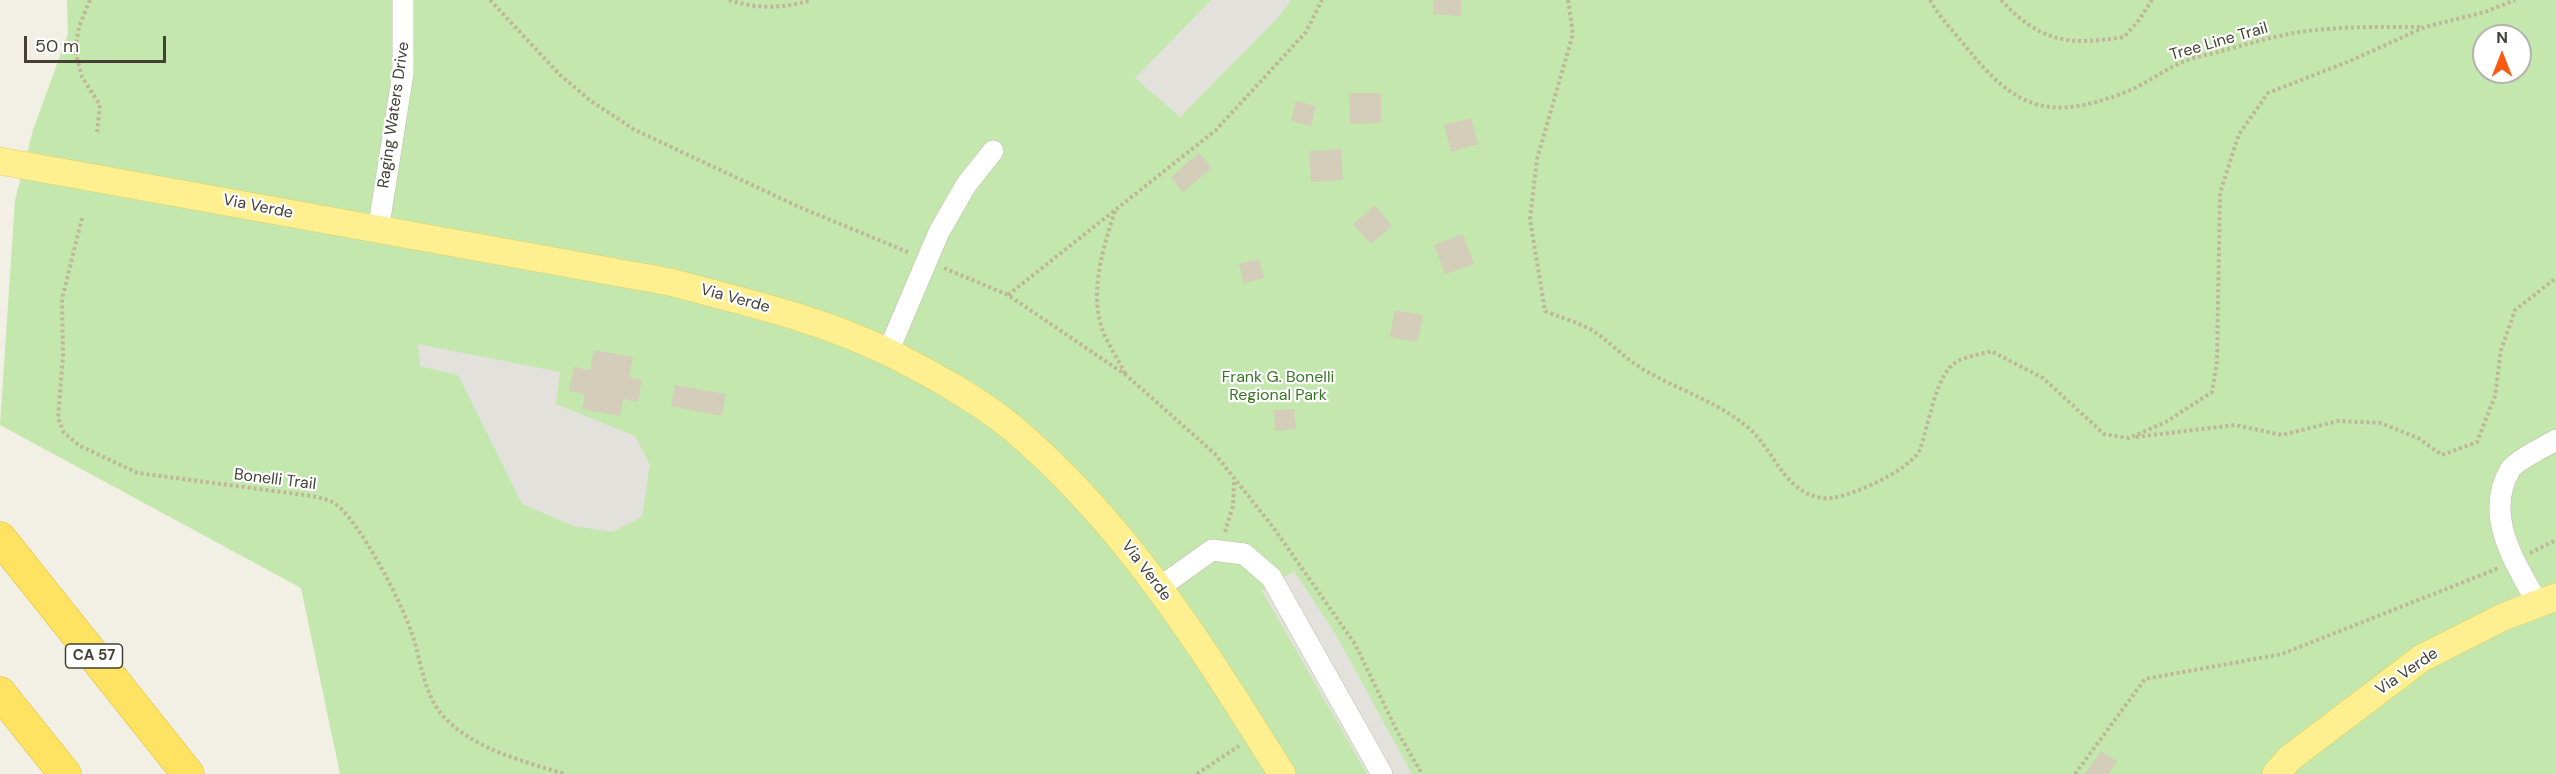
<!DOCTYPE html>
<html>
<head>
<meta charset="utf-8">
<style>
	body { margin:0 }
	#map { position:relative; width:2556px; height:774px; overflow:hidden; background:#f2f0e4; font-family:"DM Sans",sans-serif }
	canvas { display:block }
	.north { position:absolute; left:2472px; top:24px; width:60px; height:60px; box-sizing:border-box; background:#fff; border:2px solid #b4b3ae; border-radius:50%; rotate:0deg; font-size:16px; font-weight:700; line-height:24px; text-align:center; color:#444034 }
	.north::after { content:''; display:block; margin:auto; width:21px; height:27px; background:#fa5912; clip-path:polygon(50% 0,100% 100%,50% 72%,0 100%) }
	.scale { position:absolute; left:24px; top:36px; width:142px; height:27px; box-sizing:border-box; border:3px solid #444034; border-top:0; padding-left:8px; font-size:18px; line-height:21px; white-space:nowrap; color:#444034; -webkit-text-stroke:4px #fff; paint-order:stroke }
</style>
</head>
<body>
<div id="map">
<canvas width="2556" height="774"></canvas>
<div class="north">N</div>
<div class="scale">50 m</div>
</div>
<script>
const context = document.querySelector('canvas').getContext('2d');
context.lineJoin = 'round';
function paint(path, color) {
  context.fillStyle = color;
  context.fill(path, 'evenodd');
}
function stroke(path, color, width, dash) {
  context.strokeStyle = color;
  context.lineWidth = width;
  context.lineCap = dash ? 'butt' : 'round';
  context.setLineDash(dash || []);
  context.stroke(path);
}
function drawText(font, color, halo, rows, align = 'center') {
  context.font = font + ' "DM Sans",sans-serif';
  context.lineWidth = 4.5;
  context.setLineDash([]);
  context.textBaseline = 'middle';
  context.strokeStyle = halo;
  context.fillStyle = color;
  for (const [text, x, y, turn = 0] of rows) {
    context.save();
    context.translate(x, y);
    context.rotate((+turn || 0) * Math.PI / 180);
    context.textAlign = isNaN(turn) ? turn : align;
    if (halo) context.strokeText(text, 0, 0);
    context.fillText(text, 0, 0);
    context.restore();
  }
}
paint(new Path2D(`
	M67,0H2556V774H340L301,588L0,425L15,200L33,130L68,34ZM2484,36H2520V72H2484Z`), '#c3e7ac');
paint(new Path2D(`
	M1211,0H1291L1278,18L1180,117L1135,78Z
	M418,344L560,372L556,404L635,436L650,465L642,517L612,532L573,526L522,504L458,375L420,366Z
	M1294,571L1335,633L1412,774H1367L1356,755L1262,591Z`), '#e2e1dc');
paint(new Path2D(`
	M1434,0H1461V16L1433,14Z
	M1349,93H1381V123L1350,124Z
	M1296,101L1316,106L1311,126L1291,121Z
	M1471,118L1478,144L1451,152L1444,125Z
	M1341,149L1343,180L1311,182L1309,151Z
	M1199,153L1212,168L1183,192L1171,177Z
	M1375,205L1392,226L1371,244L1353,224Z
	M1463,234L1474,264L1445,274L1434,245Z
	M1259,259L1264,278L1244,284L1239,264Z
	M1395,310L1423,315L1417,342L1390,337Z
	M594,350L633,357L629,377L642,380L638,402L623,399L620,416L582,409L585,394L569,391L574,367L590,370Z
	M675,385L726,394L722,416L671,406Z
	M1294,409L1296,429L1275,431L1274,410Z
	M2101,751L2117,761L2109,774H2085Z`), '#d3cdb9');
const minor = new Path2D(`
	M378,231L403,73V0
	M939,232L966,185L993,151
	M888,352L916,286
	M1160,587L1212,550L1244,554L1271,577L1382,774
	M2538,604C2516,564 2483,516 2510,470C2515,461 2546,446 2556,440`);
const major = new Path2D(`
	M0,161L670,282C744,302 821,319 890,353C931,374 974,397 1010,426C1125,522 1203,648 1282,774
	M2276,774L2290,758L2422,658L2503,617L2556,597`);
const highway = new Path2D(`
	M0,538L188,774
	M0,693L65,774`);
stroke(minor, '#c0bca9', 22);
stroke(major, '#e3d060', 28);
stroke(highway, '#ddb932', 33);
stroke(new Path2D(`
	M90,0L79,27L75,51L82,77L100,105L97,132
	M490,0L560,75L591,101L635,130L797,206L910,253
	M729,0C757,9 782,9 811,0
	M1568,0L1573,34L1537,159L1530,219L1545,311C1561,318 1581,323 1595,332C1613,345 1627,360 1646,371C1679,390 1715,401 1745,425C1774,447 1782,492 1822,498C1843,502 1913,469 1920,449C1929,427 1935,370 1960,360C1969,356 1981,354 1991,351L2043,378L2104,434L2129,438L2166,422L2212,392L2217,362L2220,193L2239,134L2268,93L2350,61L2425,27L2485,12L2515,0
	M1930,0C1939,17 1954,32 1966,47C2015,108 2048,122 2123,93C2149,84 2169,64 2197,57C2233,49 2270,36 2307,31C2345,26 2383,27 2421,27
	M2001,0C2040,42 2068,46 2124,37L2139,20L2152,0
	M1115,211C1103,248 1088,295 1104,334C1110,348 1119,361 1126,375
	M82,218L62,299L63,356L58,418L64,433L80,446L138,473L312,496C320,498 328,499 334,503C359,519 401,602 411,631C421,659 423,693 443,716C475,750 523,761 565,774
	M944,268L1008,295L1126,375L1215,454L1273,527L1355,644L1397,731L1422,774
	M1008,295L1216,130L1306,32L1322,0
	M2136,437L2235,425L2282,435L2338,421L2381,423L2418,438L2442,455L2477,442L2495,396L2501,350L2515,310L2556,278
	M1225,532L1233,506L1234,482
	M2530,553L2556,540
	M1197,774L1239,746
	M2075,774L2145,679L2282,654L2499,568`), '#bfb797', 4, [3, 3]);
stroke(minor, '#fff', 21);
stroke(major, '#fef090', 27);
stroke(highway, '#fee262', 32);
const minorBridge = new Path2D(`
	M916,286L939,232`);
stroke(minorBridge, '#c0bca9', 22, []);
stroke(minorBridge, '#fff', 21);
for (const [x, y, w] of [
	[94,656,57]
]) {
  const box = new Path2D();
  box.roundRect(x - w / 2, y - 12, w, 24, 4.5);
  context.fillStyle = '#fff';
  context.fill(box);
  stroke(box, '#444034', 1.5);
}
drawText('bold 15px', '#444034', null, [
	["CA 57",94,656]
]);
drawText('16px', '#444034', '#fff', [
	["Tree Line Trail",2219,42,-16],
	["Raging Waters Drive",394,115,-82],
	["Via Verde",258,207,11],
	["Via Verde",735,299,15],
	["Bonelli Trail",275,480,7],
	["Via Verde",1146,571,53],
	["Via Verde",2407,672,-34]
]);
drawText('16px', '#397527', '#fff', [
	["Frank G. Bonelli",1278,378],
	["Regional Park",1278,396]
]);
</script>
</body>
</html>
